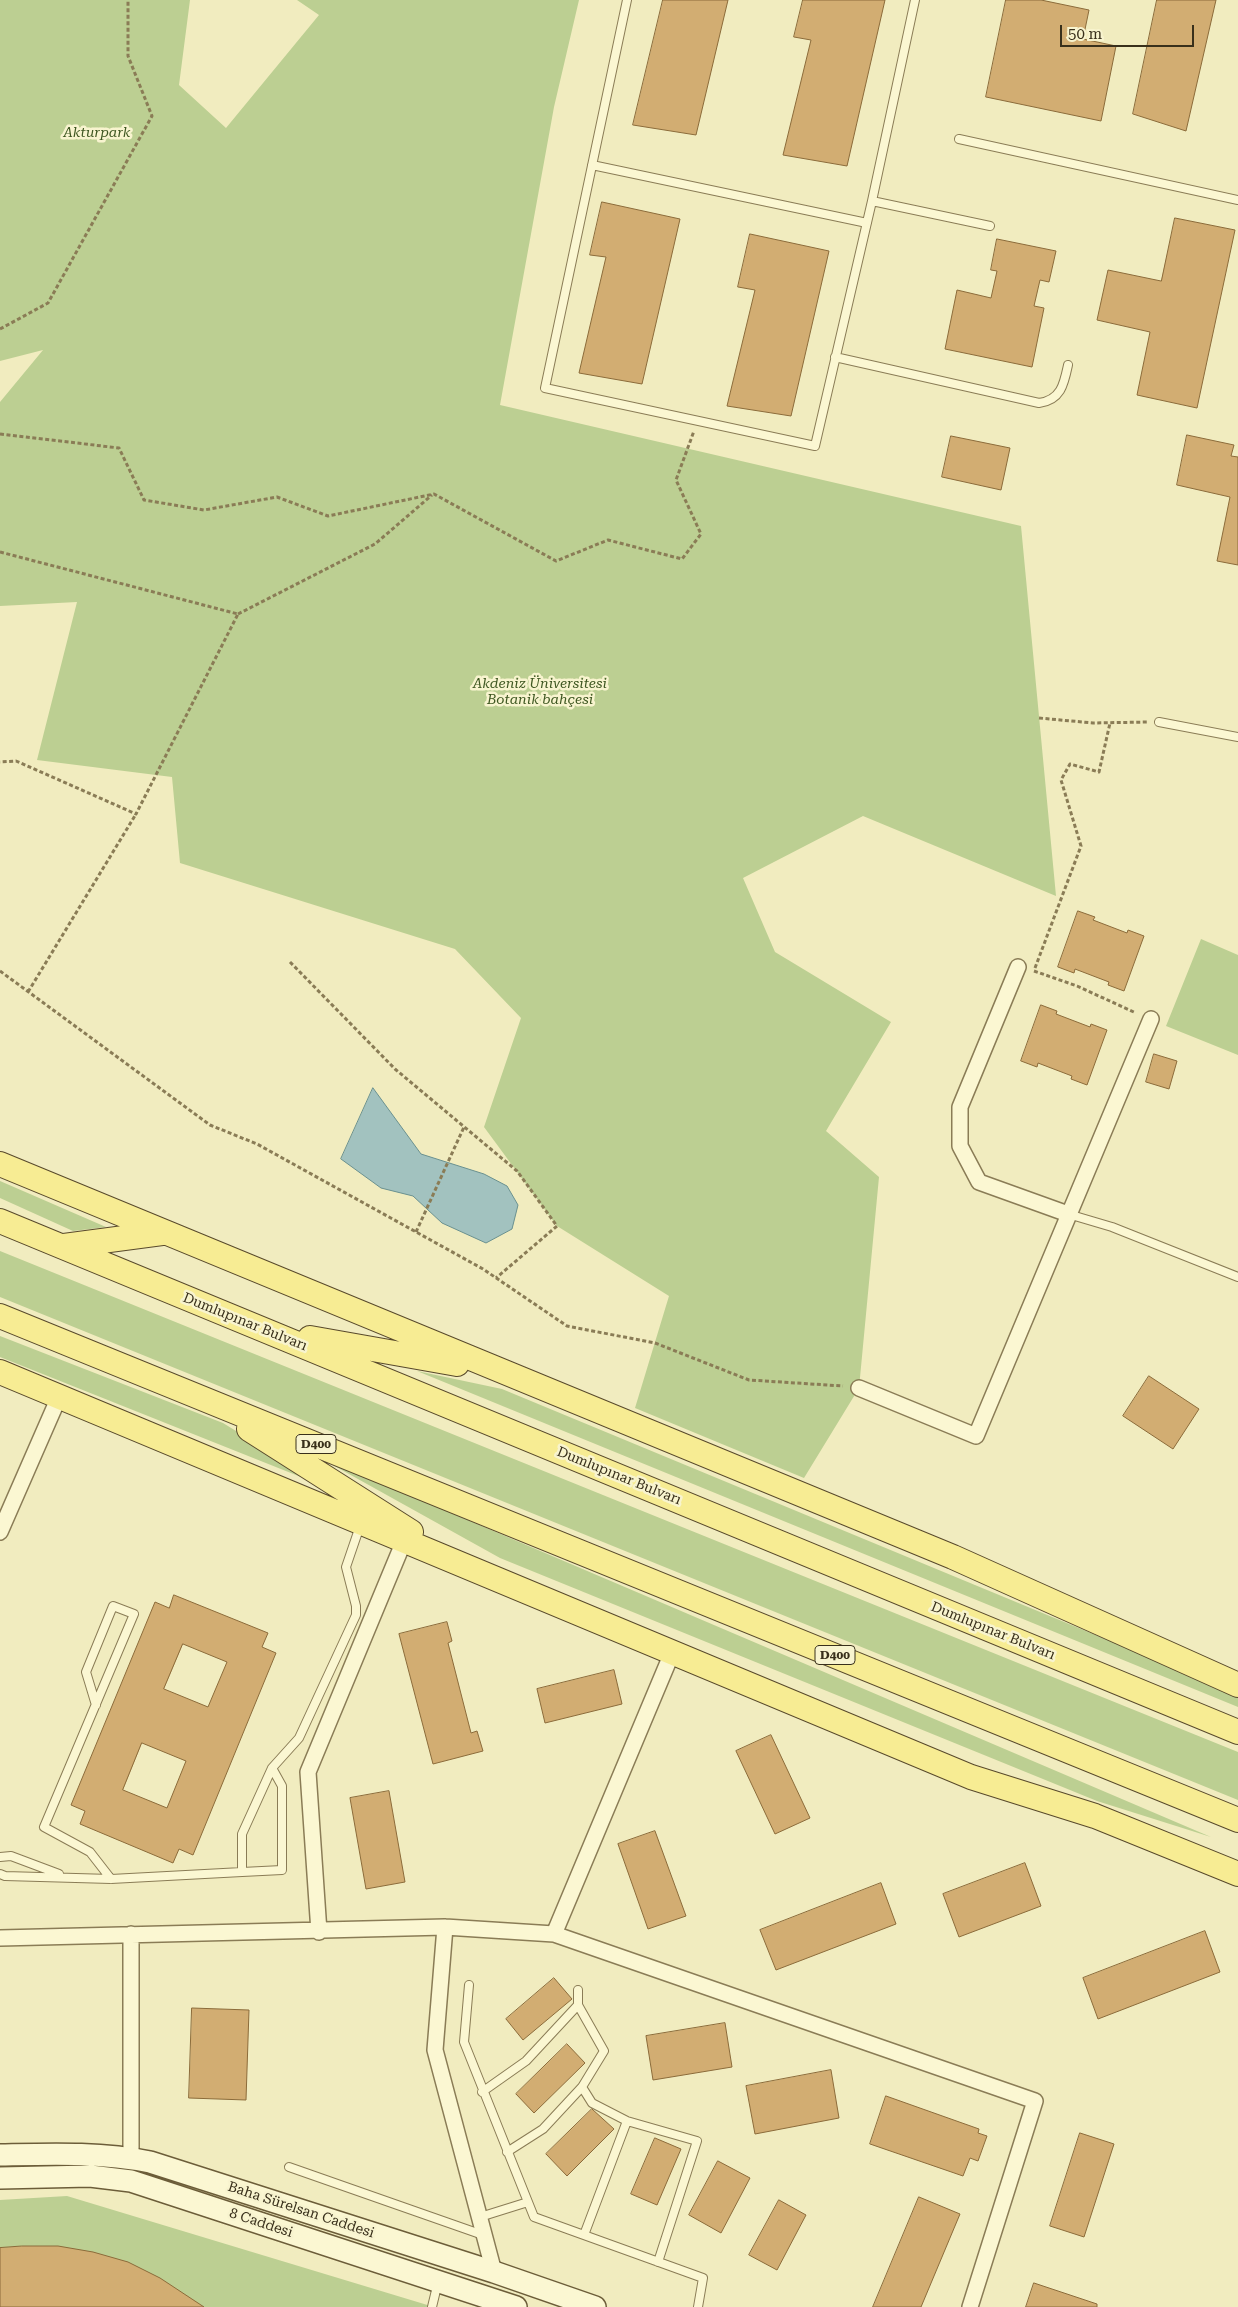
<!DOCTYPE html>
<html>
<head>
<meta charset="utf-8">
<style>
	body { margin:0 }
	#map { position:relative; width:1238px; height:2307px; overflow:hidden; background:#f1ecbf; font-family:"Roboto Serif",serif }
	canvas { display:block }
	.scale { position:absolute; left:1060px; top:25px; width:134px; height:22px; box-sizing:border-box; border:2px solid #39301b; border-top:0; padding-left:6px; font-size:15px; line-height:18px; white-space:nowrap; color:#39301b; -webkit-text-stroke:4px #f8f4cf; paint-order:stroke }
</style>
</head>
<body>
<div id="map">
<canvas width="1238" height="2307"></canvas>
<div class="scale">50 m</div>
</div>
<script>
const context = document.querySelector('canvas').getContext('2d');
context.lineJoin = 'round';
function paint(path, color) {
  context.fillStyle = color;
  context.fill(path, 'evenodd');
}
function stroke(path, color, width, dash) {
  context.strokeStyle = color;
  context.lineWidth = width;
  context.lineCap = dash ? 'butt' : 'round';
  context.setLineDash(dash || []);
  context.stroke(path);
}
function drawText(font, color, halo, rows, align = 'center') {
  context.font = font + ' "Roboto Serif",serif';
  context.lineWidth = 5;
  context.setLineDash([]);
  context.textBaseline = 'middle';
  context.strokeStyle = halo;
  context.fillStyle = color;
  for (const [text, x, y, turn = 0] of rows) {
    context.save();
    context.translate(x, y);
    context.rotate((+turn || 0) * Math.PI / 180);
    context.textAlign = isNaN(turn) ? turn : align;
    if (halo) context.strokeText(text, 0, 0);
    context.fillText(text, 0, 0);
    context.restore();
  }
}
paint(new Path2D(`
	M0,0H190L179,85L226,128L319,15L297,0H579L554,107L500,405L1021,526L1056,896L863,816L743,878L775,952L891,1022L826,1131L879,1177L859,1388L804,1478L635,1408L669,1296L557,1226L484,1127L521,1018L455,949L180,863L172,777L37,760L77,602L0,606V402L43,350L0,361Z
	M1201,939L1238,955V1055L1166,1026Z
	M0,1181L106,1227L73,1231L0,1198Z
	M0,1251L1238,1752V1800L0,1297Z
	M0,1336L223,1423L331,1489L0,1357Z
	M417,1371L502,1389L1238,1694V1707Z
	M313,1454L1211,1837L1097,1801L500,1558Z
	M67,2196L434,2307H0V2200Z`), '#bccf92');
const water = new Path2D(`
	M373,1088L421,1154L484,1174L507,1186L518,1205L512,1229L486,1243L442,1223L413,1196L381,1188L341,1159Z`);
paint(water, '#a2c2bf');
stroke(water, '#69908f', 1);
const building = new Path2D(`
	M663,0H728L696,135L633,125Z
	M803,0H885L847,166L783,155L811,40L794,37Z
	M1006,0H1041L1089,10L1083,39L1116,46L1101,121L986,97Z
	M1157,0H1216L1186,131L1133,114Z
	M602,202L680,219L642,384L579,373L606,257L590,255Z
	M1175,218L1235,230L1197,408L1137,395L1150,332L1097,320L1108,270L1161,281Z
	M750,234L829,251L791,416L727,406L755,290L738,287Z
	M997,239L1056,251L1049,282L1040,280L1034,306L1044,308L1032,367L945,349L957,290L991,298L997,271L991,270Z
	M1187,435L1234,445L1231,456L1238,457V565L1217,561L1230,497L1177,485Z
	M951,436L1010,448L1001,490L942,477Z
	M1078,911L1095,917L1093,920L1127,933L1128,930L1144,936L1124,991L1108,985L1109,982L1075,969L1074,973L1058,967Z
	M1041,1005L1057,1011L1056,1014L1090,1027L1091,1024L1107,1030L1087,1085L1071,1079L1072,1076L1038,1063L1037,1067L1021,1061Z
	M1154,1054L1177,1061L1169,1089L1146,1082Z
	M1149,1376L1199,1409L1173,1449L1123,1416Z
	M174,1595L268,1633L262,1647L276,1653L193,1855L179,1849L173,1863L80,1824L85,1811L71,1805L155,1602L169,1608ZM183,1644L227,1662L208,1707L164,1689ZM142,1743L186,1761L167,1808L123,1790Z
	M447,1622L452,1641L448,1643L471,1733L477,1731L483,1751L433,1764L399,1634Z
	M614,1670L622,1704L545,1723L537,1689Z
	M771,1735L810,1818L775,1834L736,1751Z
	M389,1791L405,1882L366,1889L350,1798Z
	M655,1831L686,1916L648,1929L618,1844Z
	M1025,1863L1041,1906L959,1937L943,1894Z
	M881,1883L896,1924L776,1970L760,1930Z
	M1205,1931L1220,1972L1098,2019L1083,1978Z
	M554,1978L572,1999L523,2040L506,2019Z
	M192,2008L249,2010L246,2100L189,2098Z
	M725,2023L732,2067L653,2080L646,2036Z
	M567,2044L585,2063L534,2113L516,2094Z
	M831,2070L839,2118L755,2134L746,2086Z
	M886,2096L979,2129L978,2133L987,2136L978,2161L970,2158L963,2176L870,2144Z
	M592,2109L614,2129L567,2176L546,2154Z
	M1080,2133L1114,2144L1084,2237L1050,2226Z
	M655,2138L681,2149L657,2205L631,2194Z
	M718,2161L750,2178L721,2233L689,2215Z
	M919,2197L960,2214L921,2307H873Z
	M779,2200L806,2215L777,2270L749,2255Z
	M22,2246H58L93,2252L128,2262L160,2278L204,2307H0V2248Z
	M1034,2283L1097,2304V2307H1026Z`);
paint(building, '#d2ad72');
stroke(building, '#8b6b3a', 1);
const service = new Path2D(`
	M627,0L545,388L815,446L872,201L915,0
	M959,139L1238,200
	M592,165L867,223
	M872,201L990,226
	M835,357L1039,403C1061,400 1064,384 1068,365
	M1159,722L1238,737
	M1068,1214L1112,1227L1238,1277
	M96,1705L86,1672L113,1606L134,1614L44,1827L90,1852L111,1879
	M0,1857L11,1856L59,1874
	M242,1872L282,1870V1786L272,1768
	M0,1874L5,1876L111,1879L242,1872V1834L272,1768L299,1738L356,1615V1606L346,1567L360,1526
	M469,1985L464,2042L534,2217L703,2278L698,2307
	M578,1990V2005L604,2051L582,2087L592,2103L627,2121L697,2141L658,2262
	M482,2092L526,2061L578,2005
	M507,2152L543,2129L582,2087
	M289,2167L483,2235
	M480,2217L528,2202
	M584,2235L627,2121
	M432,2307L438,2282`);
const minor = new Path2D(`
	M1018,967L960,1107V1146L979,1182L1068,1214
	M859,1388L976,1436L1151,1019
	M0,1532L59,1397
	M445,1927L435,2050L494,2272
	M319,1932L308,1772L404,1541
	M131,1934V2158
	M554,1934L672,1653
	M0,1938L445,1927L554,1934L1035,2101L970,2307`);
const secondary = new Path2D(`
	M0,2155C51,2154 100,2152 150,2162L494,2272L595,2307
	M0,2178L90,2176L131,2181L516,2307`);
const primary = new Path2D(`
	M0,1164L953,1557L1238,1685
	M0,1221L1238,1732
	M64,1246L162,1233
	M0,1316L1238,1820
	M310,1338L457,1364
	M0,1372L971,1777L1095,1816L1238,1874
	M249,1429L411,1532`);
stroke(service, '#8a7c56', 10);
stroke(minor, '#8a7c56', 18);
stroke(secondary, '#6c5d39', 24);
stroke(primary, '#58492b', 26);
stroke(new Path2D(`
	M0,329L48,303L152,116L128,56V0
	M0,434L119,448L144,500L204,510L277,497L328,516L434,494L556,561L608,540L682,559L701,534L676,480L694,431
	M0,552L238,614L136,814L16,761L0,762
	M238,614L375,544L432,495
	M1039,718L1093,723L1148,722
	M290,962L395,1069L517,1171L557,1226L496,1278
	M1035,968L1081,846L1061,780L1070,764L1099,772L1110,723
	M0,971L210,1125L257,1144L483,1269L567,1326L655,1343L749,1380L843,1386
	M1034,971L1077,986L1136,1013
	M28,992L136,814
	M416,1232L464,1127`), '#8a7c56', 3, [4, 2.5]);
stroke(service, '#fbf7d2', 8);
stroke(minor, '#fbf7d2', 15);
stroke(secondary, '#fbf7d2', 21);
stroke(primary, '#f7ec93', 24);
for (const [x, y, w] of [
	[316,1444,40],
	[835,1655,40]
]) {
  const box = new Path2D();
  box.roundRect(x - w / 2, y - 9.5, w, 19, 4);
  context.fillStyle = '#f8f4cf';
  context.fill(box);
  stroke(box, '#39301b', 1);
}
drawText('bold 12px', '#39301b', null, [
	["D400",316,1444],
	["D400",835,1655]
]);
drawText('italic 14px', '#3e5721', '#f8f4cf', [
	["Akturpark",97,133],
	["Akdeniz Üniversitesi",540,684],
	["Botanik bahçesi",540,700]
]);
drawText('14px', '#39301b', '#f8f4cf', [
	["Dumlupınar Bulvarı",245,1322,22],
	["Dumlupınar Bulvarı",619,1476,22],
	["Dumlupınar Bulvarı",993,1631,22],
	["Baha Sürelsan Caddesi",301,2210,18],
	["8 Caddesi",261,2223,18]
]);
</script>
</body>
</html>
